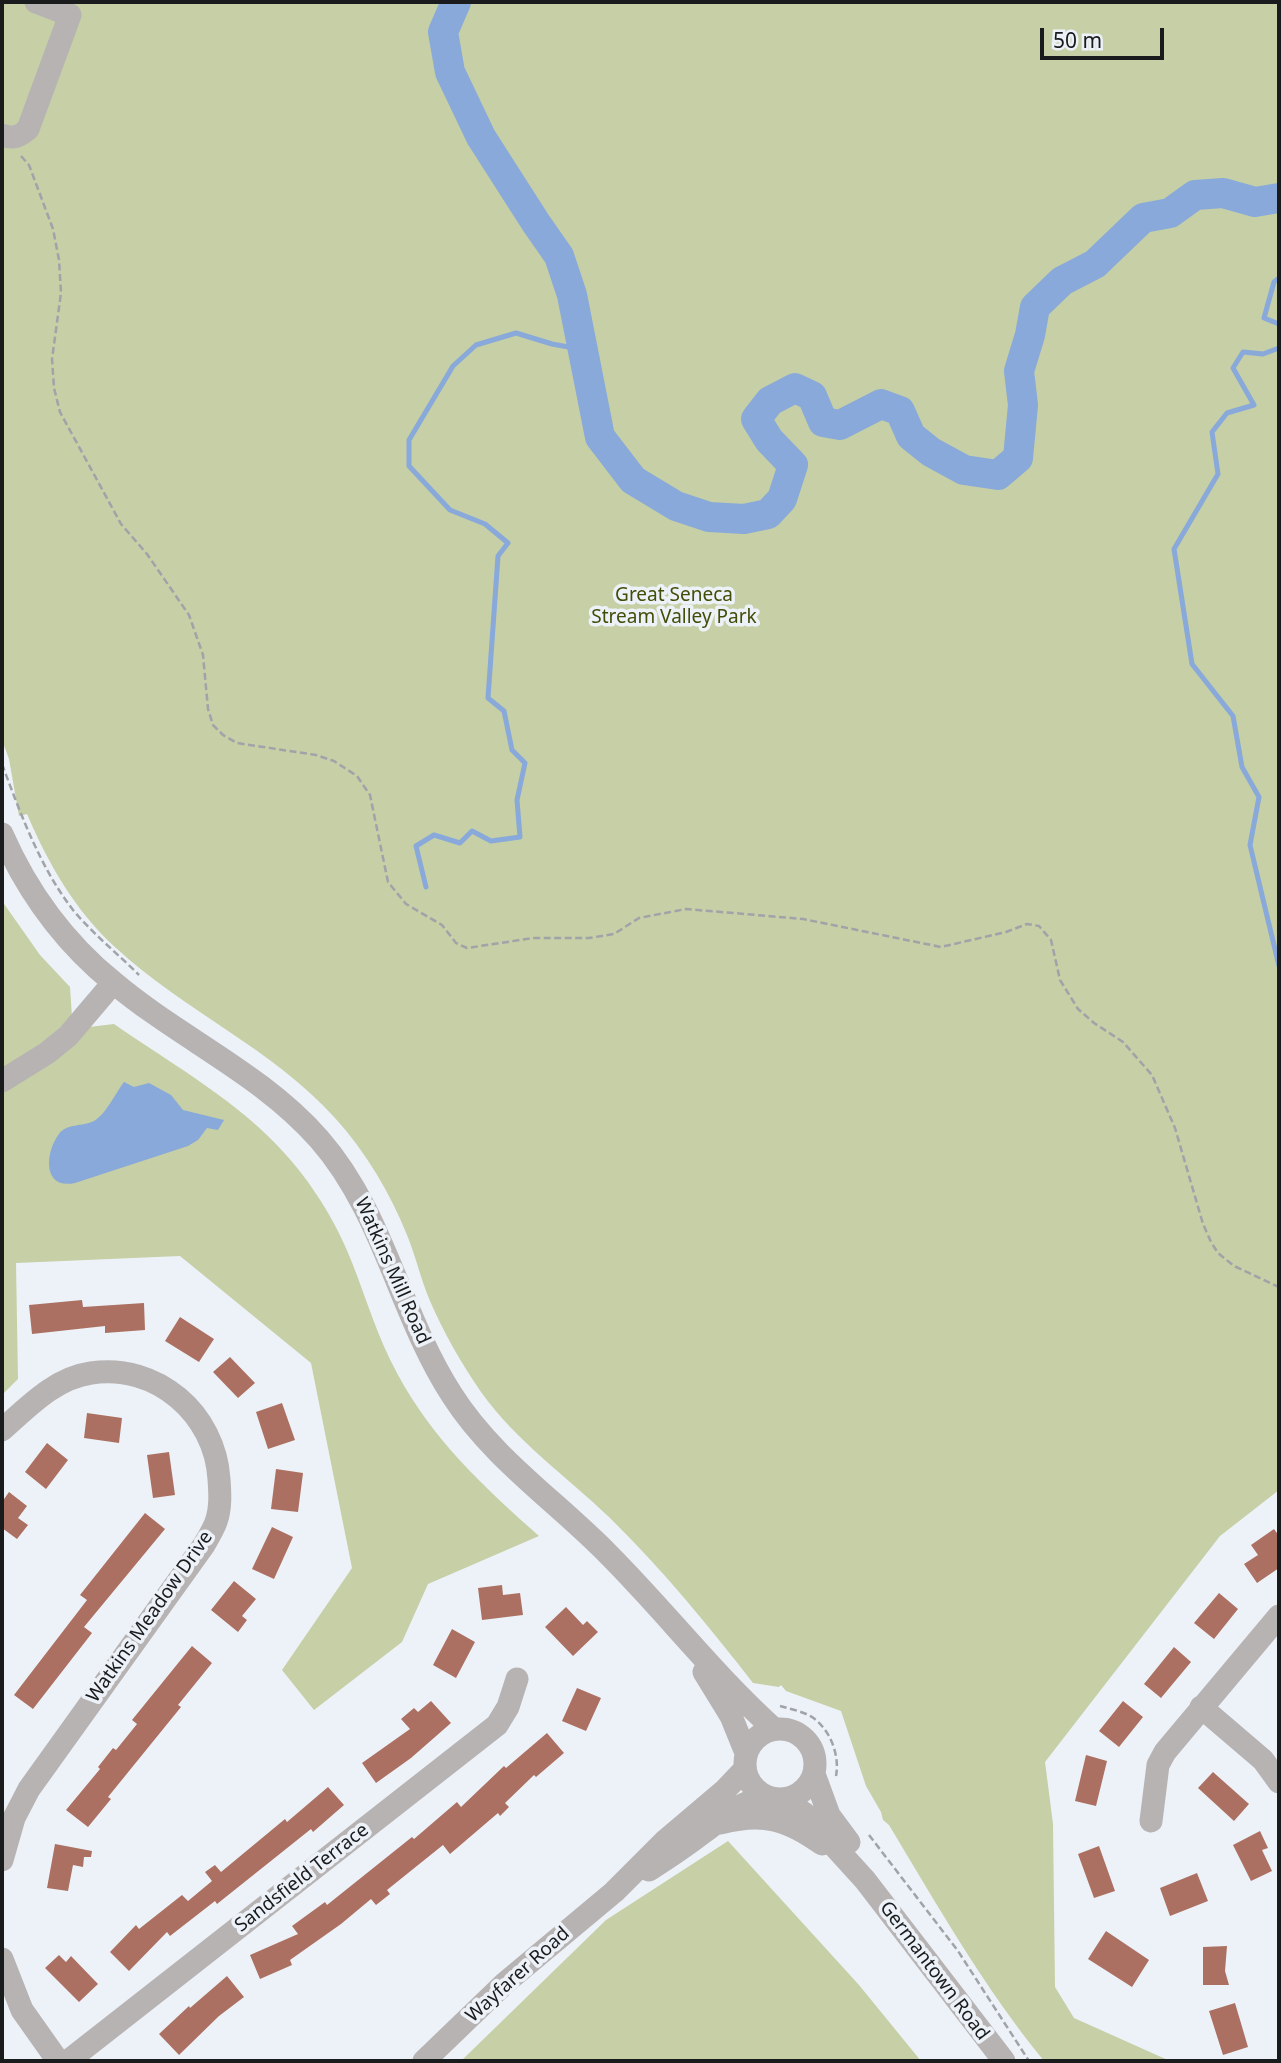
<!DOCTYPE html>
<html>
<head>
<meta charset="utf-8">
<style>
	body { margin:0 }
	#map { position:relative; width:1281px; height:2063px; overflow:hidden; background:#edf2f8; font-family:"Noto Sans",sans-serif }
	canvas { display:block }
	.frame { position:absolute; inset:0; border:4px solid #191b1d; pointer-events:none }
	.scale { position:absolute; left:1040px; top:28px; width:124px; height:32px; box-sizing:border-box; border:4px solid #191b1d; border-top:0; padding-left:9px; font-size:21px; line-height:24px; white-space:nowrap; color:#191b1d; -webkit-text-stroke:5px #edf2f8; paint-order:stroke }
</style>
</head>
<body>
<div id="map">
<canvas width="1281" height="2063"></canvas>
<div class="frame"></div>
<div class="scale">50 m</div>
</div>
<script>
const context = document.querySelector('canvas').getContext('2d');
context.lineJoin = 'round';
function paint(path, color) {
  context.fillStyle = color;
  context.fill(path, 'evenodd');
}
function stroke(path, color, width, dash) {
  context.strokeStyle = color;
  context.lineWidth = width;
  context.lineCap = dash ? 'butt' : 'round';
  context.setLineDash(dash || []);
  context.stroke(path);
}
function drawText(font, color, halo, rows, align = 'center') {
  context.font = font + ' "Noto Sans",sans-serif';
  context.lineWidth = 7;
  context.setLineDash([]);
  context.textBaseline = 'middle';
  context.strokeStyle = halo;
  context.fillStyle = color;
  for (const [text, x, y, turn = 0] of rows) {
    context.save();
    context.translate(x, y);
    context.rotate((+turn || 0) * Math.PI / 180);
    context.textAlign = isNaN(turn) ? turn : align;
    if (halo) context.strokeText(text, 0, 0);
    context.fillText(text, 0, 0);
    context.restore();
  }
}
paint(new Path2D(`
	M2,2H1279V1490L1220,1536L1045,1762L1053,1824L1055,1987L1074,2018L1170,2061H1044C985,1989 937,1905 889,1825L883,1820L881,1812L866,1786L841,1711L786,1691L781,1685L779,1687L753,1683C708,1625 662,1569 609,1517C566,1476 516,1441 481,1392C461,1363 444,1333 430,1301C421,1280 416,1257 407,1235C390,1193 366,1152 335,1118C272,1048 184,1011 116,948C75,911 48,863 27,814L19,816L9,759L2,740Z
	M2,901L40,955L70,987L72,1017L42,1045L2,1069Z
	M114,1024C173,1065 240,1102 287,1156C314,1186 339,1227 353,1265C367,1301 378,1338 397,1373C432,1439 484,1487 539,1536L428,1584L402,1642L314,1710L282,1670L352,1568L311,1363L180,1256L16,1263L18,1379L2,1395V1092L89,1027Z
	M728,1841L859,1985L921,2061H461L606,1920Z`), '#c6cfa6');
paint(new Path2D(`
	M124,1082L134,1087L149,1083L171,1095L183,1110L224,1120L218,1130L207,1128L198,1140L188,1146L75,1183C42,1190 45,1152 59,1134C67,1123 82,1127 94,1121C106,1114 115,1094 124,1082Z`), '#88a9da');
stroke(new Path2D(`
	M1279,278L1274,282L1264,318L1279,324
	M1279,348L1263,354L1243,352L1233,368L1254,405L1227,413L1212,432L1218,474L1174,549L1192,664L1233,716L1242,767L1259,797L1250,845L1279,966
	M426,887L416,846L434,835L460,843L472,831L491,841L520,837L517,800L525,763L512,750L504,711L488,698L498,556L508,543L485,524L450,510L409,466V440L453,366L476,345L516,333L552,344L585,350`), '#88a9da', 5);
stroke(new Path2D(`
	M456,2L443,32L450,72L481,137L536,223L559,256L572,295L600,437L633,480L676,506L709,517L744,519L768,514L782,499L793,465L769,440L756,419L770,401L795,388L812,396L823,422L840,425L881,404L900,411L911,436L931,452L964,470L998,475L1018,458L1023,405L1019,371L1030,335L1035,307L1062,281L1095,264L1143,218L1170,213L1195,195L1223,193L1255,202L1279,198`), '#88a9da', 30);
paint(new Path2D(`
	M82,1300L83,1307L144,1303L145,1330L105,1333V1326L32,1334L29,1305Z
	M180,1317L214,1339L199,1362L165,1341Z
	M230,1357L255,1383L238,1398L213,1372Z
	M282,1403L295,1440L268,1449L256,1412Z
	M87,1413L122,1418L119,1443L84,1438Z
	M47,1443L68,1460L46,1489L25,1472Z
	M169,1452L175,1495L153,1498L147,1455Z
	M276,1469L303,1473L298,1512L271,1509Z
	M9,1492L27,1506L18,1518L28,1525L17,1539L2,1528V1502Z
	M145,1513L165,1529L84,1627L92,1633L33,1709L14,1695L87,1600L80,1595Z
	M272,1527L293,1537L274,1579L252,1569Z
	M1274,1529L1279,1536V1568L1257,1583L1244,1564L1258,1555L1251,1545Z
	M234,1581L256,1599L242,1616L247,1620L238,1632L211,1610Z
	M502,1585L503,1595L520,1593L523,1615L482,1620L478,1588Z
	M1219,1593L1238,1609L1214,1639L1194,1623Z
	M566,1607L583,1625L587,1621L598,1632L573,1656L545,1627Z
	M452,1629L475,1642L456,1678L433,1665Z
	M192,1646L212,1663L178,1705L181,1707L108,1797L111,1799L88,1827L66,1810L100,1769L98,1767L113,1748L116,1750L137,1724L132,1720Z
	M1174,1647L1191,1662L1161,1698L1144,1684Z
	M577,1688L601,1698L586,1731L562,1721Z
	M431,1701L451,1723L411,1758L376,1783L362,1763L410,1729L401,1719L414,1708L418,1712Z
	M1123,1701L1143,1717L1119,1747L1099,1731Z
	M547,1733L564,1753L536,1777L534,1775L505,1803L509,1807L500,1816L498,1813L450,1854L443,1845L387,1890L390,1894L376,1905L371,1899L341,1924L290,1960L292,1965L260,1979L250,1955L298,1934L292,1926L325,1902L327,1905L412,1837L414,1839L457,1802L461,1807L504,1766L506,1768Z
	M1086,1755L1107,1761L1096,1806L1075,1801Z
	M1213,1772L1249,1804L1234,1821L1198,1788Z
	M328,1787L344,1805L313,1832L311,1829L217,1904L215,1901L170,1936L167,1932L129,1971L110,1952L136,1925L139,1929L182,1895L188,1901L212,1881L205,1872L215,1865L221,1872L285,1819L287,1822Z
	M1260,1831L1268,1848L1262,1850L1272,1871L1251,1881L1233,1845Z
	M55,1844L92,1851L91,1857H84L83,1867L73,1865L68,1891L47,1888Z
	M1099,1846L1115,1891L1094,1898L1078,1854Z
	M1197,1873L1208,1901L1170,1916L1160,1888Z
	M1106,1931L1149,1960L1132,1987L1088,1959Z
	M1227,1946L1225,1971L1229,1985H1203V1947Z
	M59,1955L66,1962L71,1956L98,1984L79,2002L45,1968Z
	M227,1976L244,1997L219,2016L179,2055L159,2034L189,2006L190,2008Z
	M1235,2003L1248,2047L1223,2055L1209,2011Z`), '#ac7062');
stroke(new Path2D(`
	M21,156L29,165L53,229L59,260L61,293L52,359L54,388L60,412L121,524L147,554L189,615L203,655L208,709L213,725L223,735L237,743L316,755L334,761L357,776L370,795L388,882L406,904L442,925L456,943L467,948L533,938H589L614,934L639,918L686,909L803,919L941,947L1006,932L1027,924L1039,926L1051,940L1060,980L1078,1009L1094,1023L1123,1042L1152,1075L1175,1128L1203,1224L1211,1242L1218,1253L1234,1266L1279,1287
	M2,764C21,815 40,867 73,910C93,934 117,953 139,975
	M780,1706C790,1709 802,1711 812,1717C830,1729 840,1755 836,1776
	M869,1835L958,1951L1029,2061`), '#a0a3a8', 2.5, [7, 3.5]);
stroke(new Path2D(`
	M2,135C13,139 19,137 28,129L70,15L36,2
	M2,834C27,891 64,942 113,982C179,1038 261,1073 319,1139C384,1213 399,1313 452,1395C492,1458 556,1501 608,1554C665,1611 714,1675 774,1729
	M2,1081L47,1053L68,1036L113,983
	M2,1430C28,1407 55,1378 91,1373C157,1363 215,1414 219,1479C220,1493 221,1508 216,1522C213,1530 208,1538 204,1545L29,1789L14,1818L2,1860
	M704,1672L731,1716L746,1753
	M1201,1707L1263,1760L1279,1782
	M745 1764a35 35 0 1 1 70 0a35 35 0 1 1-70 0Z
	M814,1774L829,1815L849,1842
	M782,1799L805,1814L865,1880L1004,2061
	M1151,1821L1158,1765L1165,1752L1279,1616
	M721,1823C763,1812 787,1819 822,1844
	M649,1870C668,1858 686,1846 704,1832C726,1816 737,1804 765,1796
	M2,1959L22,2010L58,2061
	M68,2061L497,1725L508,1707L517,1679
	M424,2061L505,1983L614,1892L666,1840L725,1790L745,1769`), '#b7b3b3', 23);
drawText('19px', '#434d07', '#edf2f8', [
	["Great Seneca",674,596],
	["Stream Valley Park",674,618]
]);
drawText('19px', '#191b1d', '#edf2f8', [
	["Watkins Mill Road",392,1271,66],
	["Watkins Meadow Drive",150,1617,-55],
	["Sandsfield Terrace",302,1878,-38],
	["Germantown Road",934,1971,53],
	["Wayfarer Road",518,1975,-42]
]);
</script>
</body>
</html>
